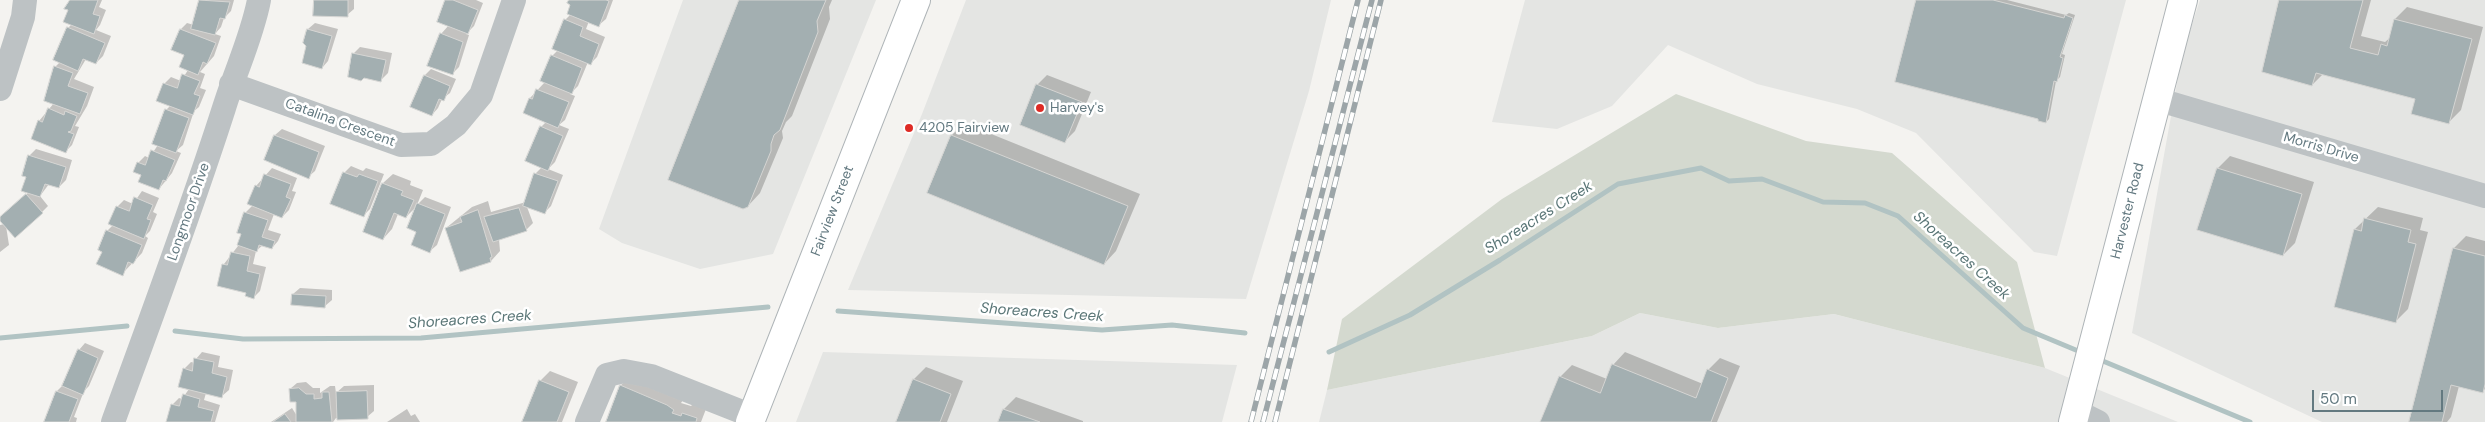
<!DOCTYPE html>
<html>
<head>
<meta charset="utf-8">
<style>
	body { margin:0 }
	#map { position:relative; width:2485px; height:422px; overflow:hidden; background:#f4f3f0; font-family:"DM Sans",sans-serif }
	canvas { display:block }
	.scale { position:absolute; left:2312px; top:390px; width:131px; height:22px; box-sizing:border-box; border:2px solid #637980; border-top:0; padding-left:6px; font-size:15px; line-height:18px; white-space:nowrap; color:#637980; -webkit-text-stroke:4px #fff; paint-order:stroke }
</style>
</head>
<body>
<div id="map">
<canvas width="2485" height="422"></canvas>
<div class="scale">50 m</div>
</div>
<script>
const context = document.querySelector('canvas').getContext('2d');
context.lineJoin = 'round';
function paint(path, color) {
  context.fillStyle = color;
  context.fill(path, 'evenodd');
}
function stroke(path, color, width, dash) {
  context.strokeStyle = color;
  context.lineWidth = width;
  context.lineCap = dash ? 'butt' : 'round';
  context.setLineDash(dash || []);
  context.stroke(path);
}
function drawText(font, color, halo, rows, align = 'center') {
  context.font = font + ' "DM Sans",sans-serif';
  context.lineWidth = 5;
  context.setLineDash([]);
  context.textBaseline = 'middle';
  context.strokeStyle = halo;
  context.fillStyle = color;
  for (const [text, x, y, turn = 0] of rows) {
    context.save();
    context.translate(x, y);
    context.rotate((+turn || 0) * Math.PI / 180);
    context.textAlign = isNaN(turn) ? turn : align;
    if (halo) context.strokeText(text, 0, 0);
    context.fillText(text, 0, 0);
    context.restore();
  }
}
paint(new Path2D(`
	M683,0H876L773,254L700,269L622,243L599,229Z
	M966,0H1331L1309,91L1246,299L848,290L922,114Z
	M1525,0H2126L2057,256L2034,252L1916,133L1857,109L1757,84L1668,45L1612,106L1557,129L1492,122Z
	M2200,0H2485V422H2322L2132,333L2182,55Z
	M1640,313L1718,328L1834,314L2045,368L2178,422H1319L1327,390L1592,336Z
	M823,352L1237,365L1222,422H796Z`), '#e4e5e3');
paint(new Path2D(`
	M1676,94L1806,141L1892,153L2017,262L2045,368L1834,314L1718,328L1640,313L1592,336L1327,390L1342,319L1502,199Z`), '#d4d9cf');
paint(new Path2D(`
	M70,0H102L99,7L106,10L100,25L96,30L111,36L103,56L96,63L86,59L74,79L94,87L87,106L75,126L79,127L72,145L66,151L39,121L54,103L52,82L49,81L55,67L60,62L68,28L72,24L69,9L66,8Z
	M200,0H234L231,11L224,18L221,27L215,34L221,36L214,56L200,72L205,74L200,88L206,90L199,107L194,111L183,145L176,151L181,153L172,173L159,189L142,175L138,163L145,156L149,158L158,145L166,110L171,105L158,100L165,83L171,77L181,81L188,70L181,29L187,23L194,25Z
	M315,0H354V9L347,15Z
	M447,0H476L483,3L474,26L466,34L469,35L459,67L452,74L441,34L449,25Z
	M570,0H613L606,19L599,25L589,21L586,29L605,37L597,57L591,63L588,62L578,86L570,94L575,96L565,120L559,125L569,129L555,162L548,169L563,175L551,206L544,213L527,207L533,223L526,230L499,239L500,251L491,261L461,271L446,228L472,207L488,201L491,212L526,202L535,174L542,167L541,127L547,121L525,113L530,98L545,82L552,56L558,50L565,20L571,14Z
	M740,0H832L829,7L830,19L792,116L786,122L782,131L783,138L760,193L748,206Z
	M1918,0H2007L2066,15L2069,13L2075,15L2062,54L2065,55L2060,77L2056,81L2049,119L2046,122Z
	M2282,0H2371L2361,36L2385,42L2391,37L2395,19L2407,7L2483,27L2461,110L2449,122L2417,98L2323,74L2312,85Z
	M315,23L338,29L328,61L322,68L304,43L308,29Z
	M360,47L392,53L388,73L381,80L364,77L353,54Z
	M431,69L456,79L450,93L442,99L438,108L432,115L425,75Z
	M1047,75L1091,92L1075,131L1065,141L1037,85Z
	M964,123L1140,194L1116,251L1104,264L928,193L952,135Z
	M282,129L325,146L315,171L308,177L266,159L275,135Z
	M36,149L72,160L66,180L59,187L49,184L40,196L48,206L42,212L6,226L9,245L0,252V225L5,224L0,219L29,192L27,176L23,175L30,155Z
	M2230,156L2314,182L2295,243L2283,255L2199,229L2218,168Z
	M351,166L363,171L366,168L384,174L370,209L363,216L344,173Z
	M272,168L297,178L292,191L296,192L289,210L282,217L274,214L268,230L281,234L278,241L272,248L263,245L256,251L253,264L266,267L260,291L254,297L224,264L238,246L243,233L238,232L246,212L253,205L256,186Z
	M393,174L411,181L410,185L423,190L417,205L425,197L451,207L437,245L430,251L417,231L418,205L406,217L398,214L392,229L383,239L364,231L383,183Z
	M142,191L159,198L153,212L157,214L150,231L145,236L148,238L142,253L122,274L103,251L107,231L113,225L117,207L124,200L133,204Z
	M2378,207L2423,218L2420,230L2428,232L2408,309L2396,321L2355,229Z
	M2466,236L2485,241V389L2482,391L2459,386L2451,417L2447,422H2410L2454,248Z
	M300,288L332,290V300L325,306L293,294Z
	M85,343L104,351L89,386L84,391L74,417L77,418L76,422H45L57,391L63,385L79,350Z
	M202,352L220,356L218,367L233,370L229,390L222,396L206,393L204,400L220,405L215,422H169L172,405L179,398L182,399L189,389L184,369L191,362L195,363L196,359Z
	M1625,352L1703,384L1708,370L1720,358L1740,366L1717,422H1542L1560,377L1572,365L1607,379L1613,365Z
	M926,367L963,381L947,422H897L914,379Z
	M550,371L578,382L562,422H524L540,381Z
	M631,376L683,400L681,403L691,406L693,404L706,409L701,422H607L621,385Z
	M306,382L313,388H320V393L330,386H335L336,393L344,386L374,385V411L367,417L336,418L333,422H271L292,408L297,416V400L290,389L297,383Z
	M1016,397L1083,421V422H1000L1004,409Z
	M407,409L411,416L415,414L420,422H387Z`), '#0003');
stroke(new Path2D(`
	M838,311L1102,330L1172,325L1245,333
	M175,331L243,339L421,338L768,307
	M0,338L127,326
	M1329,352L1410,315L1500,260L1618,184L1701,168L1729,181L1762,179L1823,202L1865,203L1898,216L2023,328L2083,353
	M2098,359L2250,422`), '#b1c3c3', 5);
const building = new Path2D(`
	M70,0H98L93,14L100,16L94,34L63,22L68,10L64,9Z
	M199,0L230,2L225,19L220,18L215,35L191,29Z
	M314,0H348V17L313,16Z
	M445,0H453L478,10L468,34L437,22Z
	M569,0H606L609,1L599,27L567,14L570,5L567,3Z
	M739,0H826L817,21L818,32L780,130L774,135L771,144V151L748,207L743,209L668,180Z
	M1916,0H1993L2064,18L2065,15L2073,18L2060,57L2063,58L2057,82L2054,81L2046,123L2038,121V119L1895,82Z
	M2279,0H2363L2350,48L2378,55L2381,44L2387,46L2394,19L2472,39L2449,124L2411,114L2415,99L2316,73L2312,86L2262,72Z
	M564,19L583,27L580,36L599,44L591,65L552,49Z
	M67,27L105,43L96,64L83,59L78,71L53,60Z
	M180,29L216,43L207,64L203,62L198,75L179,67L184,55L171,50Z
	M307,29L332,36L322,69L302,63L306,46L303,43Z
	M440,33L463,42L453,75L427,66Z
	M352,53L386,60L381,82L364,78L361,81L348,77Z
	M551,55L582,68L572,94L540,81Z
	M54,66L73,73L68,86L88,93L80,114L44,101Z
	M182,74L200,81L194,94L200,96L193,115L156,101L163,83L177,88Z
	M424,75L450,86L444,101L439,99L432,116L410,107Z
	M1036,84L1082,102L1065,143L1020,125Z
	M536,89L569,102L558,128L523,113L529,98L532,99Z
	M48,108L64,115L65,111L77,116L71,131L68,132L74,134L66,153L31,139L38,120L42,122Z
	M165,109L189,118L176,153L152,144Z
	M540,126L563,136L548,171L525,161Z
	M274,135L319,152L309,179L264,160Z
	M951,135L1128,206L1104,265L927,193Z
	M151,150L175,160L166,181L163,180L159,190L138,182L141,175L133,172L137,162L145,165Z
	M28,155L66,167L59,188L45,184L40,197L21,191L26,177L22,176Z
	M2217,168L2302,194L2283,256L2197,230Z
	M343,172L357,177L359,174L378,181L364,217L330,204Z
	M534,173L558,181L545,214L523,206Z
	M264,174L291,184L286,197L291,199L282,218L247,204L255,185L259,187Z
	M382,183L403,191L401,195L414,200L406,218L394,213L383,240L363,232Z
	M26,194L43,213L15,238L0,221V217Z
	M134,197L153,205L147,219L151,220L144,239L108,224L116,206L129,211Z
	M417,203L445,214L430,253L411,245L416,232L407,228Z
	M519,208L527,231L493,242L484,217Z
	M478,210L492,257L490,258L491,262L460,272L445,228L462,222L460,217Z
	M244,212L268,220L262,237L275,241L272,249L259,245L257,252L237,245L241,234L237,233Z
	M2364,218L2411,230L2408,242L2416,244L2396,323L2334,307L2354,229L2361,231Z
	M106,230L142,245L135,261L133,264L128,262L123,276L96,264L102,252L98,250Z
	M2453,248L2485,256V384L2483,393L2451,385L2442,422H2409Z
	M231,252L250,256L247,271L260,274L254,299L245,296L246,293L217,286L222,264L227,265Z
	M292,294L326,296L325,308L291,305Z
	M78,349L98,358L83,395L62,386Z
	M194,358L214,362L212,373L227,377L222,398L178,387L183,368L192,371Z
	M1612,364L1696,398L1707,369L1728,378L1711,422H1540L1559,376L1600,393Z
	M913,379L951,394L940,422H896Z
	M539,380L569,392L557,422H522Z
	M620,385L667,405L674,410L672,413L681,416L682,413L697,418L696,422H606Z
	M299,388L306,394H314V399L322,398V392H329L332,422H296V402H290L289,389Z
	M56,391L78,399L69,422H44Z
	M367,391L368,419L337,420L336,392Z
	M183,394L200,399L198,407L214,411L211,422H166L171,404L179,406Z
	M1003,409L1040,422H998Z
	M285,414L291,422H273Z`);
paint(building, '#a3afb1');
stroke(building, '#d5d5d3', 1);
const major = new Path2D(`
	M750,422L916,0
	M2073,422L2183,0`);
stroke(major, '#aeb4b7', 30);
stroke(new Path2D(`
	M231,84L401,145L431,144L456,125L481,95L514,0
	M0,89L23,17L25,0
	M2156,99L2485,196
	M2076,411L2098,422
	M113,422C151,318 190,214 224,108C235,72 252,37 259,0
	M587,422L607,375L624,371L651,376L752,416`), '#bdc2c4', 24);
stroke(major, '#fff', 28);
const rail = new Path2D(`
	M1251,422L1358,0
	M1263,422L1372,0
	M1275,422L1381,0`);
stroke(rail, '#9ca5a8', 5.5);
stroke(rail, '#fff', 4, [11]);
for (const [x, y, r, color] of [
	[1040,108,5,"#de2b25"],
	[909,128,5,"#de2b25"]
]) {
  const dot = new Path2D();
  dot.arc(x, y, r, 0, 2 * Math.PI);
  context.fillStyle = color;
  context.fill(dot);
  stroke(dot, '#fff', 2);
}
drawText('14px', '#637980', '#fff', [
	["Harvey's",1050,108],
	["4205 Fairview",919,128]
], 'left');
drawText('14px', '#637980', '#fff', [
	["Catalina Crescent",340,123,20],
	["Morris Drive",2321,148,16],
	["Fairview Street",833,211,-69],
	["Harvester Road",2128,211,-76],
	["Longmoor Drive",189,212,-71]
]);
drawText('italic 15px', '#5a7677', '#fff', [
	["Shoreacres Creek",1539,218,-32],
	["Shoreacres Creek",1961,256,42],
	["Shoreacres Creek",1042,313,4],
	["Shoreacres Creek",470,320,-4]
]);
</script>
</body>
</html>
